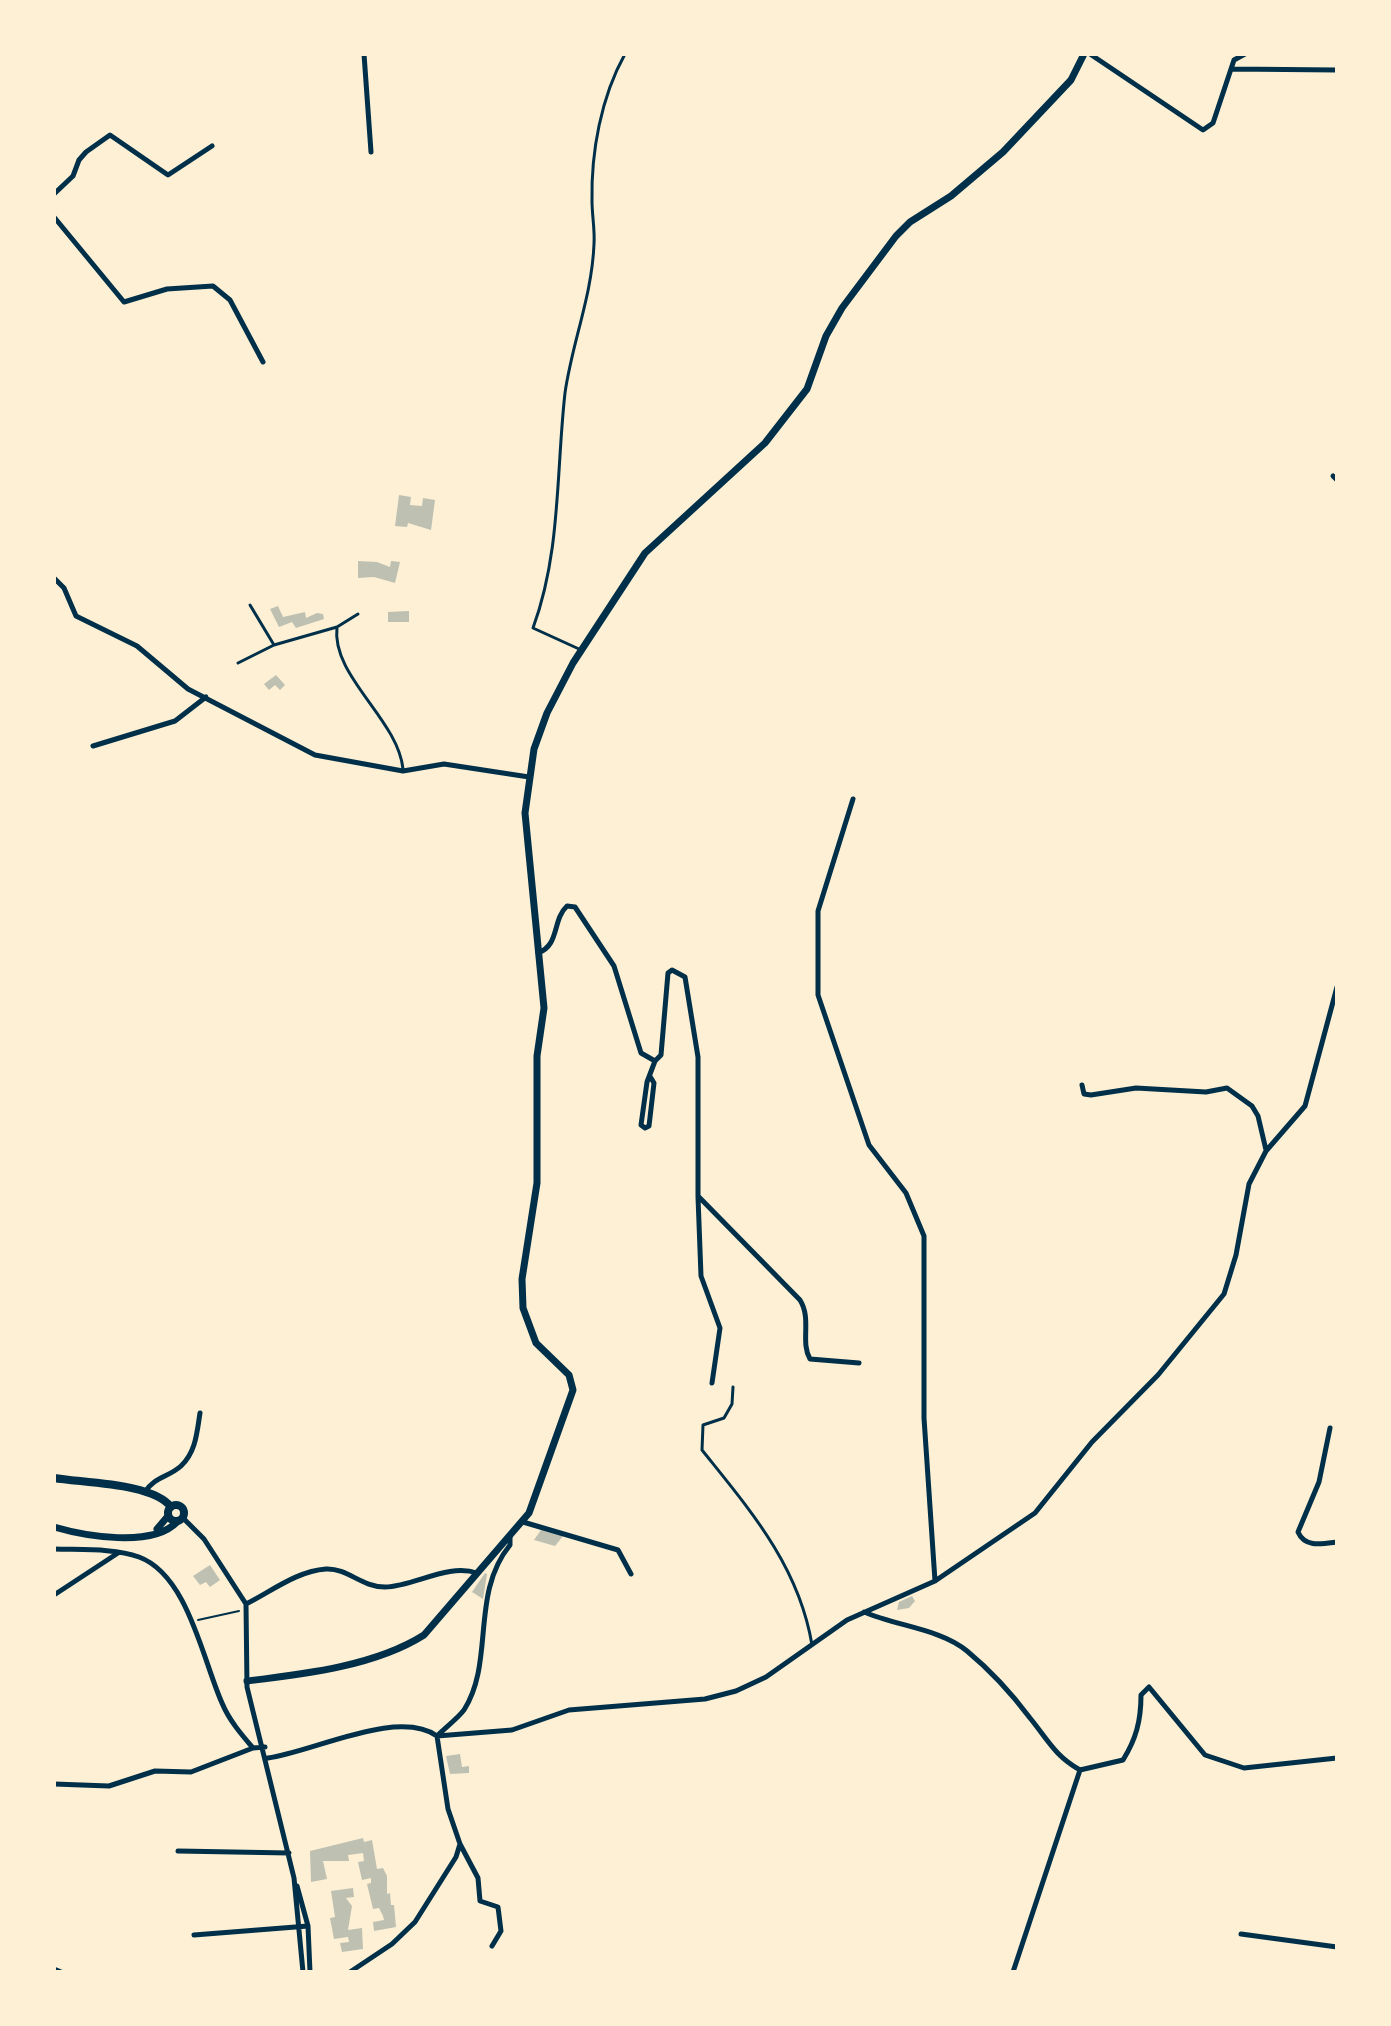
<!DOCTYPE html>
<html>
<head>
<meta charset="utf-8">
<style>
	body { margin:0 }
	#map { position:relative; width:1391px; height:2026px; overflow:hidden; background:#fdf0d5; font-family:"PT Sans Narrow",sans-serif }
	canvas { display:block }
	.frame { position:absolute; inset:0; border:56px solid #fdf0d5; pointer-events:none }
</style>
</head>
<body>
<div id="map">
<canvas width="1391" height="2026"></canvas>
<div class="frame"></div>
</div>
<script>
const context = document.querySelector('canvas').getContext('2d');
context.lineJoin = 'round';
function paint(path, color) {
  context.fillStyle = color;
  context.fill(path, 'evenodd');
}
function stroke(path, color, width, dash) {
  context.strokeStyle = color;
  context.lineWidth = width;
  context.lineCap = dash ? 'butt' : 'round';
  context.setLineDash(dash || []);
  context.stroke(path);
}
paint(new Path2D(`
	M399,495L411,497L410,505L422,506L423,498L435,500L431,530L408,523L407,527L395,526Z
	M358,561L377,562L390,567L391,561L400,562L395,583L374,577L358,578Z
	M278,606L283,617L305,612L306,618L317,613L323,614L324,619L296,628L292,622L279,627L270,609Z
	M409,611V622H388V612Z
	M276,675L285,685L280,690L275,685L269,690L264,684Z
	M541,1530L563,1536L555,1546L534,1540Z
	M210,1565L220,1580L210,1587L206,1582L200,1585L193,1576Z
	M485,1573L487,1574L483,1599L472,1592Z
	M912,1596L915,1601L909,1608L897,1610L899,1602Z
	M460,1754L462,1767L469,1766V1773L450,1774L446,1756Z
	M363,1838L364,1842L372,1840L377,1869L383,1868L387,1876V1894L390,1893L391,1905H394L396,1927L374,1931L373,1922L384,1920L383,1916L379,1908L373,1909L367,1884L371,1883V1878L362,1880L358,1862L364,1861L363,1853L348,1855L349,1861H323L327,1879L311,1882L310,1851Z
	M353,1888L354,1897L346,1898L352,1906L348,1930L362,1928L363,1949L342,1952L340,1943L349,1942L348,1937L334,1939L330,1918L335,1917L331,1891Z`), '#bec0b2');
stroke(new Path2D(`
	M198,1620L239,1611`), '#003049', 2);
stroke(new Path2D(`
	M250,605L274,645
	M358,614L337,627C331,676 398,719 403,769
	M579,649L533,628C561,552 556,473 565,393C572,343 592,296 594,244C595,230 592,215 592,201C591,152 601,97 625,54
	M238,663L274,645L337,627
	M733,1387L732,1404L724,1418L703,1425L702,1450C750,1510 799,1566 812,1645`), '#003049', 3);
stroke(new Path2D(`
	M364,54L371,152
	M1090,54L1203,130L1213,123L1234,60L1245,54
	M1232,69L1337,70
	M54,194L73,176L79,160L86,152L110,135L168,175L212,146
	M54,217L124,302L167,289L213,286L230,300L263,362
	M1333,476L1337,480
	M54,578L64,588L76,616L137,646L188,689L315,755L403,771L444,764L529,777
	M93,746L175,721L206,697
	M853,799L818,911V995L869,1145L906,1193L924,1236V1418L935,1581
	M538,953C560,945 552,920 567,906L575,907L614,966L641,1053L655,1061L661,1055L668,973L672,970L685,977L698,1057V1196L800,1300C812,1319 800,1342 810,1359L859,1363
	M651,1078L654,1083L649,1126L645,1128L641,1125L647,1082L655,1061
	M1082,1085L1084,1094L1091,1095L1136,1088L1206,1092L1227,1088L1252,1106L1258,1116L1266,1150
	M698,1197L701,1276L720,1328L712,1383
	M1330,1428L1319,1482L1298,1532C1305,1548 1322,1544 1337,1542
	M145,1492C154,1477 169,1477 181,1466C196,1452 197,1432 200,1413
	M183,1518L204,1539L246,1604L247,1687L294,1878L303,1972
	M523,1522L618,1550L631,1574
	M54,1549C81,1550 114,1548 139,1557C188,1575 203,1661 222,1703C229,1720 241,1734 253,1748L265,1747
	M54,1595L118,1553
	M246,1604C272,1591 297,1571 326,1569C348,1568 361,1587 385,1587C415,1586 448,1563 477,1573
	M864,1612C896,1626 941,1629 967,1651C990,1670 1012,1694 1030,1718C1048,1740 1055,1756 1080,1770L1123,1760C1136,1739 1141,1721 1141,1695L1149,1687L1205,1755L1244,1768L1337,1758
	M268,1758C313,1752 398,1708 437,1736L512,1730L569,1710L705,1699L736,1691L766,1677L847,1620L935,1581L1035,1513L1092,1442L1158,1375L1224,1294L1236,1255L1249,1184L1266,1151L1305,1106L1337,987
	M54,1784L109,1786L155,1771L191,1772L253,1748
	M460,1844L478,1878L480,1901L498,1907L501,1931L492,1946
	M178,1851L289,1853
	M297,1886L308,1926L310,1972
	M1241,1934L1337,1947
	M194,1935L308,1926
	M54,1969L61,1972
	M350,1972L392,1944L415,1922L456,1857L460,1844L448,1809L437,1736C445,1728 457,1719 464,1710C495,1661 470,1594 510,1545V1537
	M1013,1972L1080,1770`), '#003049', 5);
stroke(new Path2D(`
	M54,1527C85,1536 152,1548 177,1522
	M157,1529L168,1516
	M247,1681C305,1674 375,1666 424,1635L529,1513L573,1390L569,1375L536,1343L523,1308L522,1279L537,1183V1056L544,1008L525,813L534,749L547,713L573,663L645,553L765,443L807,389L826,336L842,308L896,236L910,222L951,196L1003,152L1071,80L1084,54`), '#003049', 7);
stroke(new Path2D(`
	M54,1478C84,1483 153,1483 171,1507
	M168 1513a8 8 0 1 1 16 0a8 8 0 1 1-16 0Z`), '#003049', 8);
</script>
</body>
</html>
